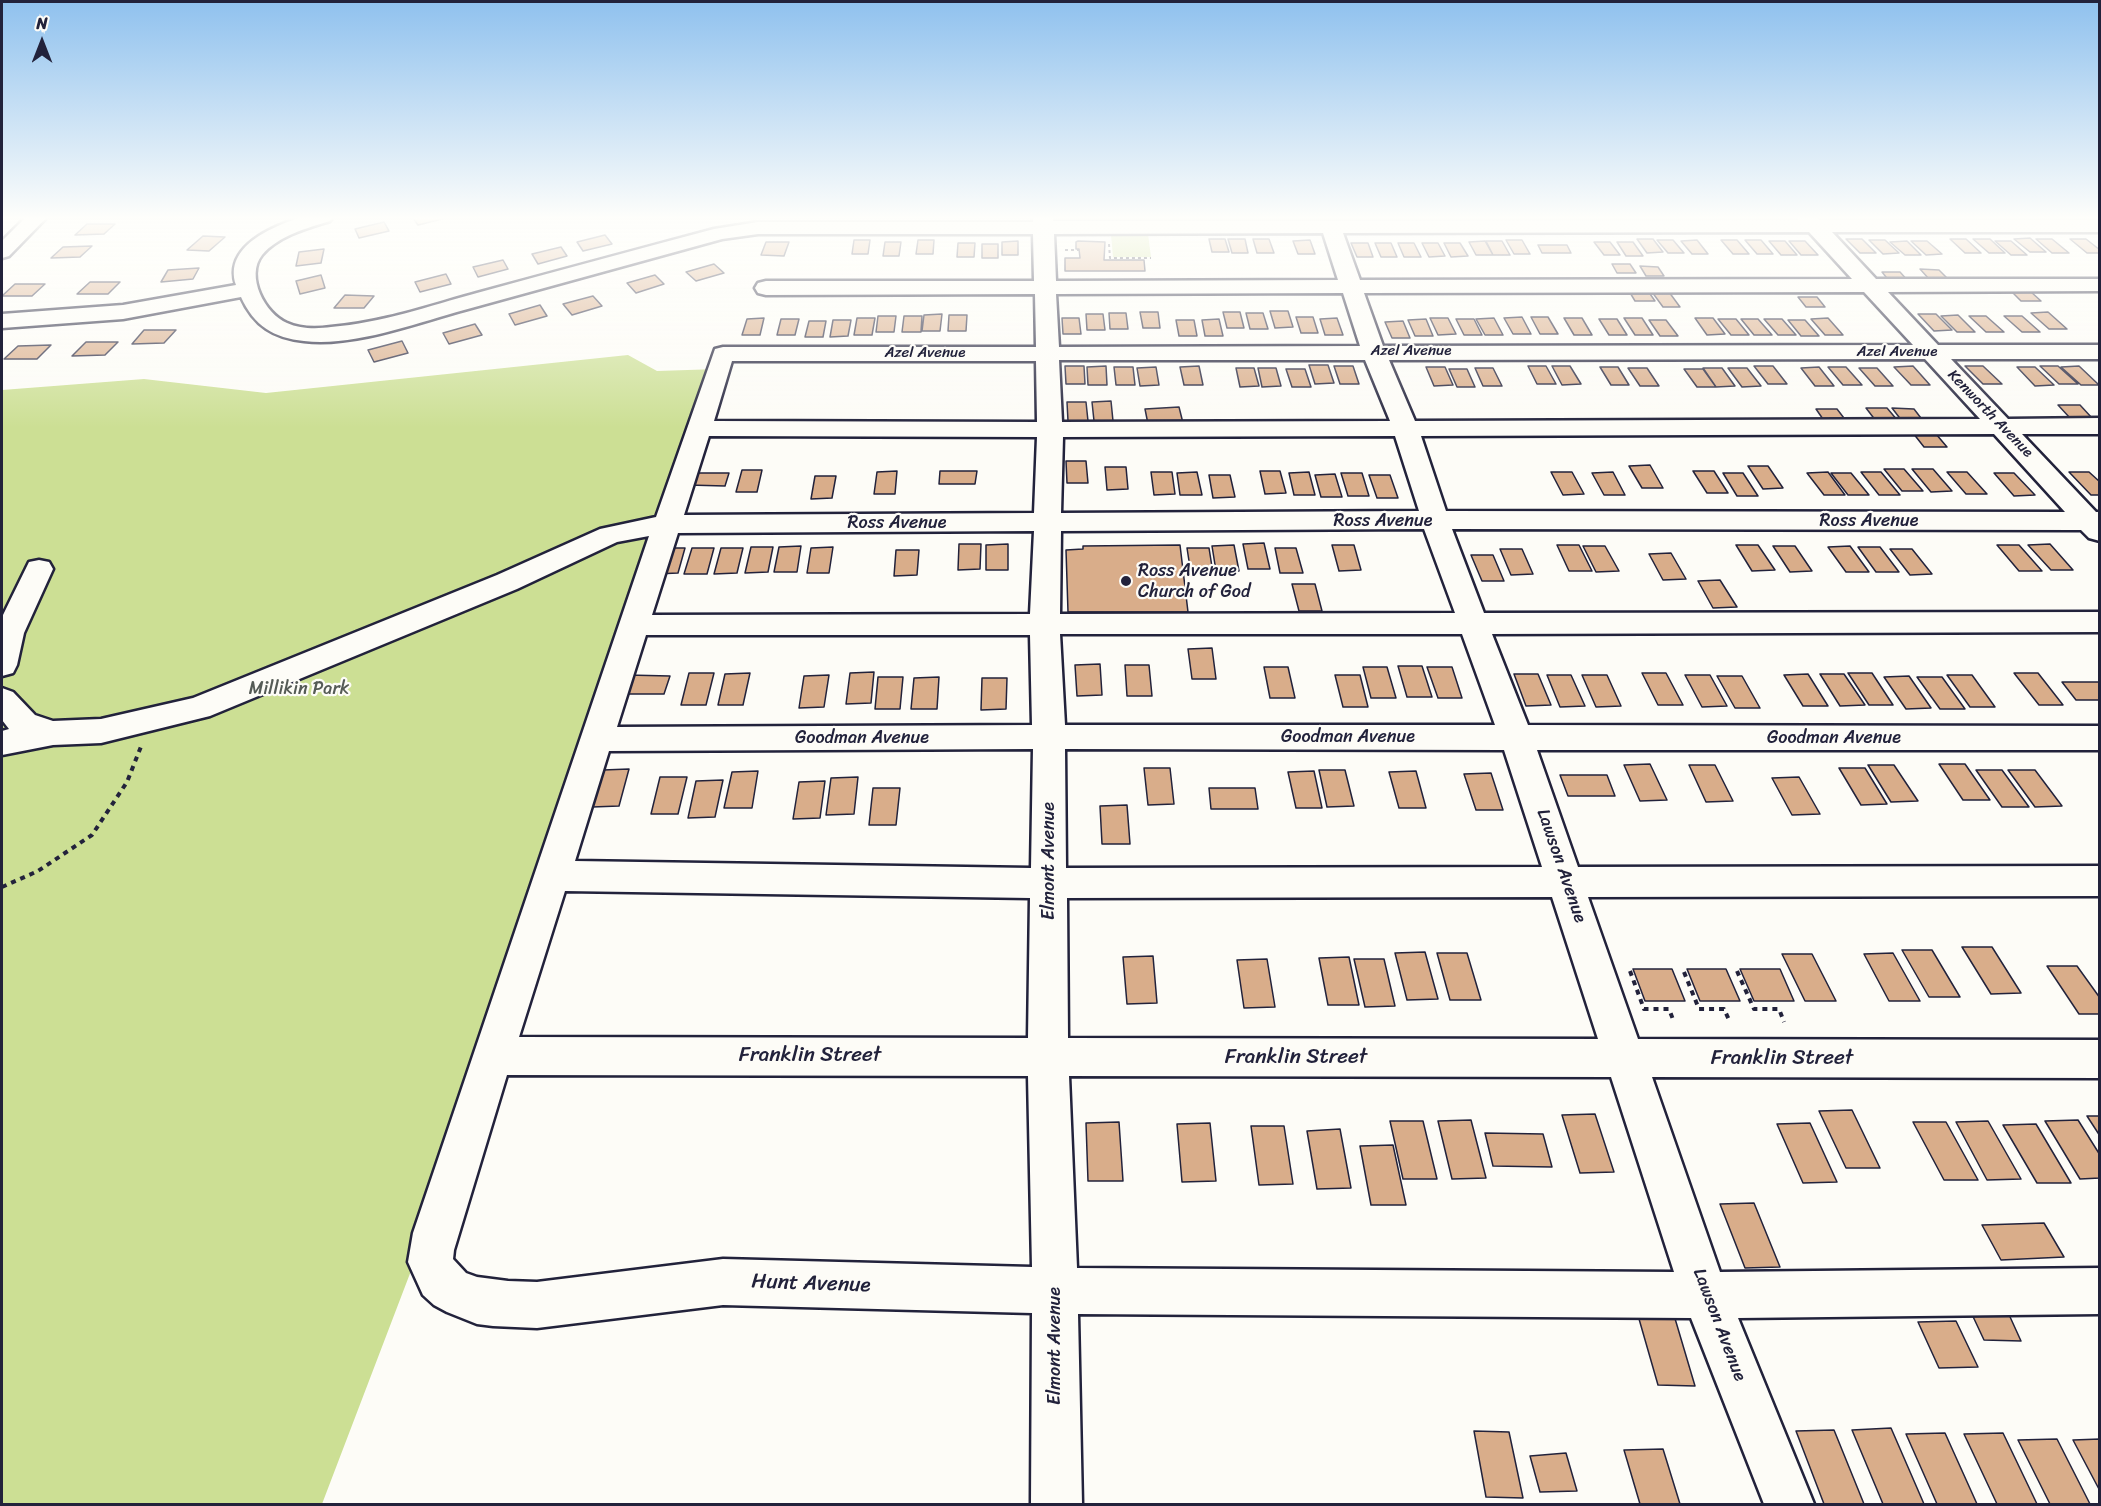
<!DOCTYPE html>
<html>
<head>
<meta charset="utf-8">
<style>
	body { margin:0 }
	#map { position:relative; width:2101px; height:1506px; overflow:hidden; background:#fdfcf7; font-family:Sriracha,sans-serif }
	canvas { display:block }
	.frame { position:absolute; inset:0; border:3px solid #22223b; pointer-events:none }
	.north { position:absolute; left:12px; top:12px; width:60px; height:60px; -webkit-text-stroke:4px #fdfcf7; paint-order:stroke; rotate:0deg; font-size:16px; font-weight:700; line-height:24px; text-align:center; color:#22223b }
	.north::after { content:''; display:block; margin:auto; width:21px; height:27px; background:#22223b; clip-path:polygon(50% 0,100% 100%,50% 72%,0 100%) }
</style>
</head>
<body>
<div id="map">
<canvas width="2101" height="1506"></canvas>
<div class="frame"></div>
<div class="north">N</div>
</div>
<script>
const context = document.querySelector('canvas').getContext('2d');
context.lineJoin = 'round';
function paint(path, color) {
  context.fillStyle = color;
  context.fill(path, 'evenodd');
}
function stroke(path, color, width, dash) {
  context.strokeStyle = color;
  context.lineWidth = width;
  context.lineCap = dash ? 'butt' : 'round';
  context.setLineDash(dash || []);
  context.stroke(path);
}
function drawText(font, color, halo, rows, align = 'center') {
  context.font = font + ' Sriracha,sans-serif';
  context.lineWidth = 4.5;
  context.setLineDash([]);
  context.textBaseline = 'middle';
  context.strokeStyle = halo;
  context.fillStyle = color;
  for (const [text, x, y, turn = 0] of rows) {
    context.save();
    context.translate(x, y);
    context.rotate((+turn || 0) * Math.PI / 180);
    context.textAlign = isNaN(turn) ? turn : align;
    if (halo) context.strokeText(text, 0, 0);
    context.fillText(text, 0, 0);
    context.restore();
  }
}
paint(new Path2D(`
	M1148,234L1151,257H1113L1111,235Z
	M628,355L657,371L718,369L493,1056L322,1504H2V390L144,379L266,393Z`), '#ccdf94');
const building = new Path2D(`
	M412,217H446V218L418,225Z
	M384,222L389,231L359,238L355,229Z
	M87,224H115L104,234L75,235Z
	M605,235L612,244L583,251L577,242Z
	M203,236L225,237L209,251L187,250Z
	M2030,238L2046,252H2030L2014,239Z
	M1209,239H1225L1229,252H1212Z
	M1228,239H1245L1248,253H1232Z
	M1253,239H1269L1274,253H1257Z
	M1637,239H1653L1663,252L1647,253Z
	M1846,239H1862L1876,253H1860Z
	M1950,239H1966L1981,253H1965Z
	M1973,239H1990L2005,253H1989Z
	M2036,239H2052L2069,253H2052Z
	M2070,239H2086L2100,250V253H2087Z
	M854,240H870L868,254H852Z
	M918,240H934L933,254H916Z
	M1310,240L1315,254H1298L1293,241Z
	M1506,240H1522L1530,254H1514Z
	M1657,240H1673L1684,253H1668Z
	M1697,240L1708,254H1692L1681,241Z
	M1721,240H1737L1749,254H1733Z
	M1745,240H1761L1773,254H1757Z
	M1869,240H1885L1899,253L1883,254Z
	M1018,241V255H1002V242Z
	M1078,241L1105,242L1104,260H1144L1145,271H1065V258H1080L1079,249H1076V242Z
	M1485,241L1493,255H1476L1469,242Z
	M1486,241H1502L1510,255H1493Z
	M1769,241H1785L1797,255H1781Z
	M1789,241H1805L1818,255H1801Z
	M1907,241L1921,255H1905L1890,242Z
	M1911,241H1927L1942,254L1926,255Z
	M1995,241H2011L2027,255H2011Z
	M766,242H789L784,256L761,255Z
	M885,242H901L899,256H883Z
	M1594,242H1610L1620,255H1604Z
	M1617,242H1633L1643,256H1626Z
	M958,243H975L974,257H957Z
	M1351,243H1368L1373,257H1357Z
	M1375,243H1391L1397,257H1381Z
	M1398,243H1414L1421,257H1404Z
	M1422,243H1438L1445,256L1429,257Z
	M1444,243H1460L1468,256L1451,257Z
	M982,244H998V258H982Z
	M1538,245H1567L1571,253H1542Z
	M92,246L80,257L51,258L63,247Z
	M561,247L567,256L538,264L532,254Z
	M324,249L321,263L296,266L299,252Z
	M503,260L508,269L478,277L473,267Z
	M714,264L724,273L696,281L686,272Z
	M1612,264H1630L1636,273H1617Z
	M1640,266L1658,267L1664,276H1646Z
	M199,268L193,279L161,282L168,270Z
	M1920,269L1939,270L1948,279H1929Z
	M1882,272H1900L1909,282H1890Z
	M446,274L451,284L420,292L415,282Z
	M321,275L325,288L300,294L296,281Z
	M655,275L664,284L636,293L627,283Z
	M90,282H120L108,294H77Z
	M15,284H45L32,296H2Z
	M1629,291H1648L1655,301H1635Z
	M2011,291H2030L2041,301H2021Z
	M1652,292H1669L1680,307H1663Z
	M345,295L374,296L364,308H334Z
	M593,296L602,306L572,315L563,304Z
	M1798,297H1817L1825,307H1806Z
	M540,305L547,316L515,325L509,314Z
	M1270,311H1288L1293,327L1275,328Z
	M1140,312H1158L1160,328H1143Z
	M1223,312H1240L1244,328H1227Z
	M2048,312L2067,329H2049L2031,313Z
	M1109,313H1126L1128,329H1110Z
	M1246,313H1263L1268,329H1250Z
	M942,314L940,331H922L924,315Z
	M1086,314H1103L1105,330H1087Z
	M1918,314H1936L1952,330L1934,331Z
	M949,315H967L966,331H948Z
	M1958,315L1975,332H1957L1941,316Z
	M878,316H896L894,332H876Z
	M904,316H922L921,332H902Z
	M1969,316H1986L2004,332H1986Z
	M2004,316H2022L2040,332H2022Z
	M1296,317H1313L1318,333H1301Z
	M1522,317L1531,334H1513L1504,318Z
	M1531,317H1548L1558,334H1540Z
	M764,318L760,335H742L747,319Z
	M857,318H875L872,335H854Z
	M1062,318H1079L1081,334H1063Z
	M1337,318L1343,335H1325L1320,319Z
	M1430,318H1448L1456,334L1438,335Z
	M1494,318L1503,335H1485L1476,319Z
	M1564,318H1582L1592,335H1574Z
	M1624,318H1642L1653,335H1635Z
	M1695,318H1713L1725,334L1707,335Z
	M1828,318L1843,335H1825L1811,319Z
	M781,319H799L795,335H777Z
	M1219,319L1223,336H1205L1202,320Z
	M1426,319L1433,336H1415L1408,320Z
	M1456,319H1474L1482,335H1464Z
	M1599,319H1617L1627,335H1609Z
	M1718,319H1736L1749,335H1731Z
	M1741,319H1758L1772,335H1754Z
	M1764,319H1782L1796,335H1778Z
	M833,320H851L848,336L830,337Z
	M1176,320H1194L1197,336H1179Z
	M1649,320H1666L1678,336H1660Z
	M1788,320H1805L1819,336H1801Z
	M809,321H826L823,337H805Z
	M1403,321L1410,338H1392L1385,322Z
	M475,324L482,335L449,344L443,333Z
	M144,330H176L164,343L132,344Z
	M402,341L408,353L374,362L368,350Z
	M86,342H118L105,355L72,356Z
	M51,345L37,359H4L18,346Z
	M1309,365H1328L1334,383L1315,384Z
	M1065,366H1084L1085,384H1066Z
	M1106,366L1107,385H1088L1087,367Z
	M1199,366L1203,385H1184L1180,367Z
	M1334,366H1353L1359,384H1340Z
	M1528,366H1546L1556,384H1537Z
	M1552,366H1570L1581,384L1562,385Z
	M1754,366H1773L1787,384H1768Z
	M1913,366L1930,385H1911L1894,367Z
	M1965,366H1983L2002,384H1983Z
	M2040,366H2058L2078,384H2059Z
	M2079,366L2099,385H2081L2061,367Z
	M1114,367H1133L1135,385H1116Z
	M1156,367L1159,385L1140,386L1137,368Z
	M1426,367H1445L1453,385L1434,386Z
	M1600,367H1618L1629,385H1611Z
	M1819,367L1834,386H1815L1801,368Z
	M1828,367H1846L1862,385H1843Z
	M2017,367H2035L2054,385L2035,386Z
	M1236,368H1254L1259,386L1240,387Z
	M1258,368H1276L1281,386L1262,387Z
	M1475,368H1493L1502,386H1483Z
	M1628,368H1647L1659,386H1640Z
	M1703,368H1722L1735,386L1716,387Z
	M1728,368H1747L1761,386L1742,387Z
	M1859,368H1877L1893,386H1875Z
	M1286,369H1305L1311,387H1292Z
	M1449,369H1467L1475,387H1457Z
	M1684,369H1703L1716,387H1697Z
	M1111,401L1113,421H1094L1092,402Z
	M1067,402H1086L1088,421H1068Z
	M2058,405H2080L2092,418H2070Z
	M1179,407L1183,423L1148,424L1145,409Z
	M1866,408H1887L1898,421H1876Z
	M1892,408L1914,409L1924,422L1902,421Z
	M1816,409H1837L1847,422H1825Z
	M1913,433L1936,434L1947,447H1924Z
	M1066,461H1086L1088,483H1067Z
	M1650,465L1663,488H1642L1629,466Z
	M1748,466H1768L1783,488L1763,489Z
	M1105,467H1126L1128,489L1107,490Z
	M1884,469H1904L1923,491H1902Z
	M1912,469H1933L1952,491L1931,492Z
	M742,470H762L757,492H736Z
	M897,471L895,494H874L877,472Z
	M940,471H977L975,484H939Z
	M1260,471H1280L1286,493L1265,494Z
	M1693,471H1714L1728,493H1707Z
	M1151,472H1172L1175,494L1154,495Z
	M1197,472L1202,495H1180L1177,473Z
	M1309,472L1315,495H1294L1289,473Z
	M1551,472H1572L1584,494L1563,495Z
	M1613,472L1625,495H1604L1592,473Z
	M1828,472L1845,495H1824L1807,473Z
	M1861,472H1881L1900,495H1879Z
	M1947,472H1967L1987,494H1966Z
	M2069,472H2089L2100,482V495H2091Z
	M693,473H729L725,486L688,485Z
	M1341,473H1362L1369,496H1348Z
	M1723,473H1743L1758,496H1737Z
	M1831,473H1851L1869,495H1848Z
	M1994,473H2014L2035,495L2014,496Z
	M1335,474L1342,497H1321L1315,475Z
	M1209,475H1230L1235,497L1213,498Z
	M1369,475H1390L1398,498H1377Z
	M815,476H836L832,498L811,499Z
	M1264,543L1270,569H1248L1243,544Z
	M959,544H981L980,569L958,570Z
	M1008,544V570H986V545Z
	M2050,544L2073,570H2051L2028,545Z
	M1180,545L1188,612H1068L1066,550L1083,549V546Z
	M1234,545L1239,571H1216L1212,546Z
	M1332,545H1354L1361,570L1339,571Z
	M1557,545H1579L1592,571H1569Z
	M1736,545H1758L1775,570L1752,571Z
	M1997,545H2019L2042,571H2019Z
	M801,546L797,572H774L779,547Z
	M1583,546H1605L1619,571L1596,572Z
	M1773,546H1795L1812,571L1790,572Z
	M1850,546L1869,572H1846L1828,547Z
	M751,547H773L768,572L745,573Z
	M833,547L829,573H807L811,548Z
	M1858,547H1880L1899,572H1876Z
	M663,548H685L678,573L655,574Z
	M692,548H714L707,574H684Z
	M721,548H743L737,573L714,574Z
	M1187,548H1209L1213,573L1191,574Z
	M1275,548H1296L1303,573H1280Z
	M1500,549H1522L1533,574L1511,575Z
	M1890,549H1912L1932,574L1910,575Z
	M896,550H919L917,575L894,576Z
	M1671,553L1686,579L1663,580L1649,554Z
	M1471,555H1493L1504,581H1482Z
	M1720,580L1737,607L1713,608L1698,581Z
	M1292,584H1315L1322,611H1299Z
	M1212,648L1216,679H1192L1188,649Z
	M1100,664L1102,695L1077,696L1075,665Z
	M1125,665H1149L1152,696H1127Z
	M1398,666H1422L1432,697H1407Z
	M1264,667H1288L1295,698H1270Z
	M1363,667H1387L1396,698H1371Z
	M1427,667H1452L1462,698H1438Z
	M874,672L871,703L846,704L850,673Z
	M689,673H714L706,705H681Z
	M750,673L743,705H718L725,674Z
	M1642,673H1666L1683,705H1658Z
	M1848,673H1872L1893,705H1869Z
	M2014,673H2038L2063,705H2039Z
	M1514,674H1538L1551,705L1526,706Z
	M1808,674L1828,706H1803L1784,675Z
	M1820,674H1844L1865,705L1840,706Z
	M627,675L670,676L664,694H621Z
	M829,675L824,707L799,708L804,676Z
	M1335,675H1360L1368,707H1343Z
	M1547,675H1571L1585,706L1560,707Z
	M1582,675H1607L1621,706L1596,707Z
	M1685,675H1710L1727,706L1702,707Z
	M1947,675H1972L1995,707H1970Z
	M1717,676H1742L1760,708H1735Z
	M1909,676L1931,708L1906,709L1884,677Z
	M878,677H903L900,709H875Z
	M939,677L937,709H911L914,678Z
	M1917,677H1942L1965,709H1940Z
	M982,678H1007L1006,709L981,710Z
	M2062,682H2100V700H2076Z
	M1650,764L1667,800L1640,801L1624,765Z
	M1939,764H1965L1990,800H1963Z
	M1689,765H1715L1733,801L1706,802Z
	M1868,765H1894L1918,801L1891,802Z
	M1144,768H1170L1174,804L1148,805Z
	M1839,768H1865L1887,804L1861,805Z
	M629,769L619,806L592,807L603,770Z
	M1319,770H1345L1354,806L1327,807Z
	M1976,770H2002L2029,807H2002Z
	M2008,770H2035L2062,806L2035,807Z
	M758,771L752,808H724L732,772Z
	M1314,771L1322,808H1296L1288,772Z
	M1416,771L1426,808H1399L1389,772Z
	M1491,773L1503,810H1476L1464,774Z
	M1560,775H1607L1615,796H1568Z
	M660,777H687L678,814H651Z
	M858,777L854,814L826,815L831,778Z
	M1799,777L1820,814L1792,815L1772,778Z
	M723,780L715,817L688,818L696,781Z
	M825,781L820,818L793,819L799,782Z
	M873,788H900L896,825H869Z
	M1209,788H1255L1258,809H1211Z
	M1127,805L1130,844H1102L1100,806Z
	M1962,947H1992L2021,993L1991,994Z
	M1902,950H1932L1960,997H1929Z
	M1425,952L1438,999L1407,1000L1395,953Z
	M1437,953H1467L1481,1000H1450Z
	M1893,953L1920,1001H1889L1864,954Z
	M1782,954H1812L1836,1001H1805Z
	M1153,956L1157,1003L1127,1004L1123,957Z
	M1349,957L1359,1005H1328L1319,958Z
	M1267,959L1275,1007L1244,1008L1237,960Z
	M1354,959H1384L1395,1006L1365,1007Z
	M2047,966H2077L2100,998V1014H2079Z
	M1633,969H1672L1685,1001H1645Z
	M1687,969H1726L1740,1001H1700Z
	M1740,969H1780L1794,1001H1754Z
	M1852,1110L1880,1168H1846L1819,1111Z
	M1595,1114L1614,1172L1580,1173L1562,1115Z
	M2087,1116H2100V1136Z
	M1471,1120L1486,1178L1452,1179L1438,1121Z
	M2078,1120L2100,1155V1178L2080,1179L2045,1121Z
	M1390,1121H1423L1437,1179H1403Z
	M1988,1121L2021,1179L1987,1180L1956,1122Z
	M1119,1122L1123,1181H1088L1086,1123Z
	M1913,1122H1946L1978,1180H1944Z
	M1210,1123L1216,1181L1182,1182L1177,1124Z
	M1810,1123L1837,1182L1803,1183L1777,1124Z
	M2036,1124L2071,1183H2037L2003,1125Z
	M1251,1126H1284L1293,1184L1259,1185Z
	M1340,1129L1351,1188L1317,1189L1307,1131Z
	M1485,1133L1543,1134L1552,1167L1493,1166Z
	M1393,1145L1406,1205H1371L1360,1146Z
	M1754,1203L1780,1267L1745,1268L1720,1204Z
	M2044,1223L2064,1257L2001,1260L1982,1225Z
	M1635,1305H1671L1695,1386L1658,1385Z
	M1969,1308H2006L2021,1341L1984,1340Z
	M1956,1321L1978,1367L1939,1368L1918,1322Z
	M1891,1428L1924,1504H1883L1852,1430Z
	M1834,1430L1864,1504H1824L1796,1431Z
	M1474,1431L1509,1432L1523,1498L1486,1497Z
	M1945,1433L1977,1504H1937L1906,1434Z
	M2003,1433L2037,1504H1997L1964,1434Z
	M2057,1439L2090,1504H2050L2018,1440Z
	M2100,1439V1491L2073,1440Z
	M1663,1449L1680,1504H1640L1624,1450Z
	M1566,1453L1577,1491L1540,1492L1530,1456Z`);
paint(building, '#d9ad8a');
stroke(building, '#22223b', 1.5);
const minor = new Path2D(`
	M26,217H47L9,256L2,258V241Z
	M302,217H333L330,221C307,228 278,236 262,255C245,276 265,314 287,323C300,329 317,329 331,327C381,323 429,306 477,293C556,271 635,250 714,229L758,222H1033V217H1053V221L1798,220L1796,217H1817L1820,220H2100V232H1832L1876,279H2100V291L1888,292L1938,345H2100V359H1951L2008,419L2100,418V434H2022L2096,512H2100V541L2089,538L2081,530L1452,529L1484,613L2100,612V632L1492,634L1528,725L2100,726V750H1537L1578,867L2100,866V896L1588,897L1638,1039L2100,1040V1078L1652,1077L1720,1272L2100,1268V1314L1738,1318L1814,1504H1764L1691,1318L1078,1314L1082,1504H1031L1032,1313L723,1305L537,1328L493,1326L477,1324L447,1312L434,1305L423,1295L408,1262L413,1233L649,536L617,542L517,589L210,716L101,743L53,745L2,755V731L9,729L2,720V688L13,692L35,715L53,721L101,719L193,698L497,575L600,529L656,517L715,349L723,347H1036L1035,294L766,295L758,293L755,288L758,283L766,281H1034L1033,234H758L722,239C636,263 550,286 464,310C416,323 354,347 304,341C274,338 254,326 241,297L123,319L2,328V314L123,305L236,285C223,246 274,226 302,217ZM1809,232L1852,279L1360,280L1343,233ZM1323,233L1338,280L1056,281L1054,234ZM1864,292L1913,345L1383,346L1364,293ZM1343,293L1360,346L1059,347L1056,294ZM1925,359L1980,419L1415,421L1389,360ZM1059,360H1365L1390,421L1062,422ZM732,361H1036L1037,422L714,421ZM1994,434L2065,512L1446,511L1421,436ZM709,436L1037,437L1034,513L684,515ZM1395,436L1419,511L1061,513L1063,437ZM1424,529L1455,613L1060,614L1061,531ZM1034,531L1030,614L652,615L678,533ZM1060,634H1462L1495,725H1065ZM646,635H1030L1032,725L617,727ZM1033,749L1031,868L575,861L609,751ZM1065,749L1504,750L1542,867L1066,868ZM565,891L1030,898L1028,1038L519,1037ZM1552,897L1598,1039L1068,1038L1067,898ZM507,1075L1028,1076L1032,1267L723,1259L537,1282L508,1281L477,1277L466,1273L453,1259L454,1250ZM1069,1076L1611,1077L1674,1272L1077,1268Z
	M39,560L49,562L53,569L24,633L17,665L13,673L2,676V617L29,562Z`);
stroke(minor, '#22223b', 5);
stroke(new Path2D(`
	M1109,244L1110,258H1151
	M1065,250H1079`), '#22223b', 2, [3, 3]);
stroke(new Path2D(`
	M2,887L38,871L92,835L127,782L142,744
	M1630,971L1644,1009H1669L1674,1022
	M1737,971L1754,1009H1779L1784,1022
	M1684,972L1699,1009H1724L1730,1022`), '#22223b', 4, [5, 5]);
paint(minor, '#fdfcf7');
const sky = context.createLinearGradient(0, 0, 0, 428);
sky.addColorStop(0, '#8fc1ee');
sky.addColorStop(0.51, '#fefefb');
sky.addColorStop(1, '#fefefb00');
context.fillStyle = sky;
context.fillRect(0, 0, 2101, 428);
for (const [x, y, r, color] of [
	[1126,581,6,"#22223b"]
]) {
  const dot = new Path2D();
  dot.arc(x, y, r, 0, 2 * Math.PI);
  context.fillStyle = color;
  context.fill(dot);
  stroke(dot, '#fdfcf7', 2);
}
drawText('15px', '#22223b', '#fdfcf7', [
	["Azel Avenue",1411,351],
	["Azel Avenue",1897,352],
	["Azel Avenue",925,353],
	["Kenworth Avenue",1990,414,46]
]);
drawText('18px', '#22223b', '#fdfcf7', [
	["Ross Avenue",1383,521],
	["Ross Avenue",1869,521],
	["Ross Avenue",897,523],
	["Goodman Avenue",1348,737],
	["Goodman Avenue",862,738],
	["Goodman Avenue",1834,738],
	["Elmont Avenue",1049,861,-90],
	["Lawson Avenue",1561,866,71],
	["Lawson Avenue",1719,1325,69],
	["Elmont Avenue",1055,1346,-90]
]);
drawText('18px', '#22223b', '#fdfcf7', [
	["Ross Avenue",1138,571],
	["Church of God",1138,592]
], 'left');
drawText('18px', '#555b56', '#fdfcf7', [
	["Millikin Park",299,689]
]);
drawText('21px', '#22223b', '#fdfcf7', [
	["Franklin Street",810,1056],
	["Franklin Street",1296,1058],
	["Franklin Street",1782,1059],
	["Hunt Avenue",811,1284,2]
]);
</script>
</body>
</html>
